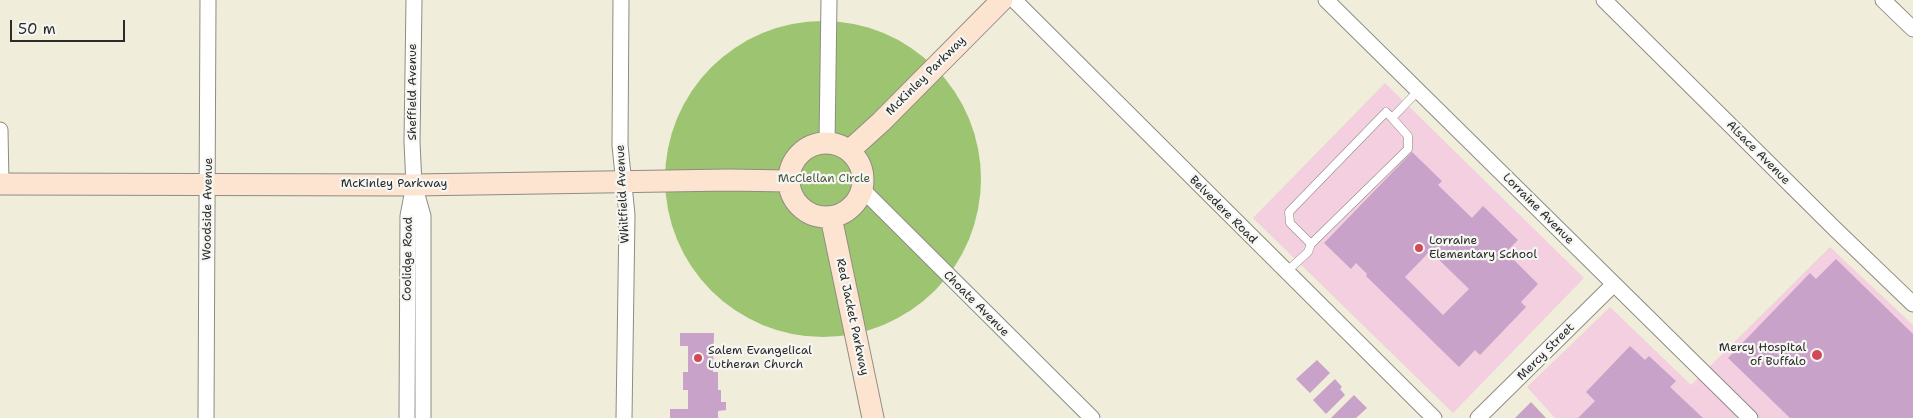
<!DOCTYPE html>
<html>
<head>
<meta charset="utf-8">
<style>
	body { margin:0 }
	#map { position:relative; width:1913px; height:418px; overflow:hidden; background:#f0eddb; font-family:"Shantell Sans",sans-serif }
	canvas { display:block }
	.scale { position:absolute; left:10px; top:20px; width:115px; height:22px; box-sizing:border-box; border:2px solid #2b2b2b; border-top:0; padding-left:6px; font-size:15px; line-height:18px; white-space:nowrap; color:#2b2b2b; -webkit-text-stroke:4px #f6f6f2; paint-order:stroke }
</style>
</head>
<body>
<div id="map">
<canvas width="1913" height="418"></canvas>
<div class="scale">50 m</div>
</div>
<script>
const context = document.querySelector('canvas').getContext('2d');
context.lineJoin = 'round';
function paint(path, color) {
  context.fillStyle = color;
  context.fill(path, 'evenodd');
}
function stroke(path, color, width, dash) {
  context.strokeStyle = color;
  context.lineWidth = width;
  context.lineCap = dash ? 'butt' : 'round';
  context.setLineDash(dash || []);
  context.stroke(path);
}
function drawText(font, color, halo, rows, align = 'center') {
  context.font = font + ' "Shantell Sans",sans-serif';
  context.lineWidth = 4.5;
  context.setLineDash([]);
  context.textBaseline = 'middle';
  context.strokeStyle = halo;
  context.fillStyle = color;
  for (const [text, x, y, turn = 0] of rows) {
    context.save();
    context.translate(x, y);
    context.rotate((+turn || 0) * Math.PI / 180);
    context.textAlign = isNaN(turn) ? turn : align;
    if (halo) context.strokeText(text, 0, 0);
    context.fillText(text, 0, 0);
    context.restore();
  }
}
paint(new Path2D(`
	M1385,83L1584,278L1453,413L1253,218Z
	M1830,247L1913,325V418H1555L1527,387L1610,307L1691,385Z`), '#f3cfe0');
paint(new Path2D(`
	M665 179a158 158 0 1 1 316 0a158 158 0 1 1-316 0Z`), '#9dc571');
paint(new Path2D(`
	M1412,152L1442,181L1438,185L1472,218L1483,206L1518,240L1506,252L1538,284L1521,302L1526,307L1480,355L1475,350L1459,367L1366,276L1367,274L1356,263L1351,269L1324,243ZM1430,251L1469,289L1443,315L1405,277Z
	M1836,259L1913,334V418H1790L1728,358L1810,273L1816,279Z
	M680,333H714L713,372H718V390H721V402H726V410L718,411V418H670V409H688V390H683V372H688V346H680Z
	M1630,346L1645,360L1649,356L1676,381L1670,387L1703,418H1578L1595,401L1586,392Z
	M1317,360L1330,373L1310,393L1296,379Z
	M1335,379L1342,387L1340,389L1345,395L1326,414L1313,400Z
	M1354,395L1367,408L1356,418H1331Z
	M1531,402L1546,418H1515Z`), '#c9a2c9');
const lane = new Path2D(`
	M1311,244L1408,149V136L1392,118
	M1286,272L1308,252L1311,244L1290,223L1289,212L1386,112L1392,118L1418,91`);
const street = new Path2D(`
	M621,0L620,145L627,215L624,418
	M1014,0L1434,418
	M1326,0L1750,418
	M1604,0L1835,229L1913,304
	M1883,0L1913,29
	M0,130L1,184
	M827,143L829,0
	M415,188L423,216V418
	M862,189L1092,418
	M206,418L208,0
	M407,418L408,216L414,185L412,142L414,0
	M1478,418L1614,284`);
const secondary = new Path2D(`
	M789 180a37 37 0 1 1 74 0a37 37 0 1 1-74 0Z
	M849,151L881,122L1002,0
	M0,184L414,185L729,180L788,181
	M831,217L873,418`);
stroke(lane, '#8e8c83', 9);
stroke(street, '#8e8c83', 17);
stroke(secondary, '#8e8c83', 23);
stroke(lane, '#fff', 8);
stroke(street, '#fff', 15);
stroke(secondary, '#fde4d1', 21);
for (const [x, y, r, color] of [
	[1419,248,5,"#d1495b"],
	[1817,355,6,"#d1495b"],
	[698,358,5,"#d1495b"]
]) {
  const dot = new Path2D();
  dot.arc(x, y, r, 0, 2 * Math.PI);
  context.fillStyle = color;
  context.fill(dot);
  stroke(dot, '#f6f6f2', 2);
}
drawText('12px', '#2b2b2b', '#f6f6f2', [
	["McKinley Parkway",926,76,-45],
	["Sheffield Avenue",413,92,-90],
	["Alsace Avenue",1758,153,45],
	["McKinley Parkway",394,184],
	["Whitfield Avenue",623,194,-93],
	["Woodside Avenue",208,209,-89],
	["Lorraine Avenue",1538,209,45],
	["Belvedere Road",1223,210,45],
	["Coolidge Road",408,259,-89],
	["Choate Avenue",976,304,45],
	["Red Jacket Parkway",852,317,78],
	["Mercy Street",1546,352,-45]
]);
drawText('12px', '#4d5940', '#f6f6f2', [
	["McClellan Circle",824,179]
]);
drawText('12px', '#2b2b2b', '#f6f6f2', [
	["Lorraine",1429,241],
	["Elementary School",1429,255],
	["Mercy Hospital",1806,348,"right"],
	["of Buffalo",1806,362,"right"],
	["Salem Evangelical",708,351],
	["Lutheran Church",708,365]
], 'left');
</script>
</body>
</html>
